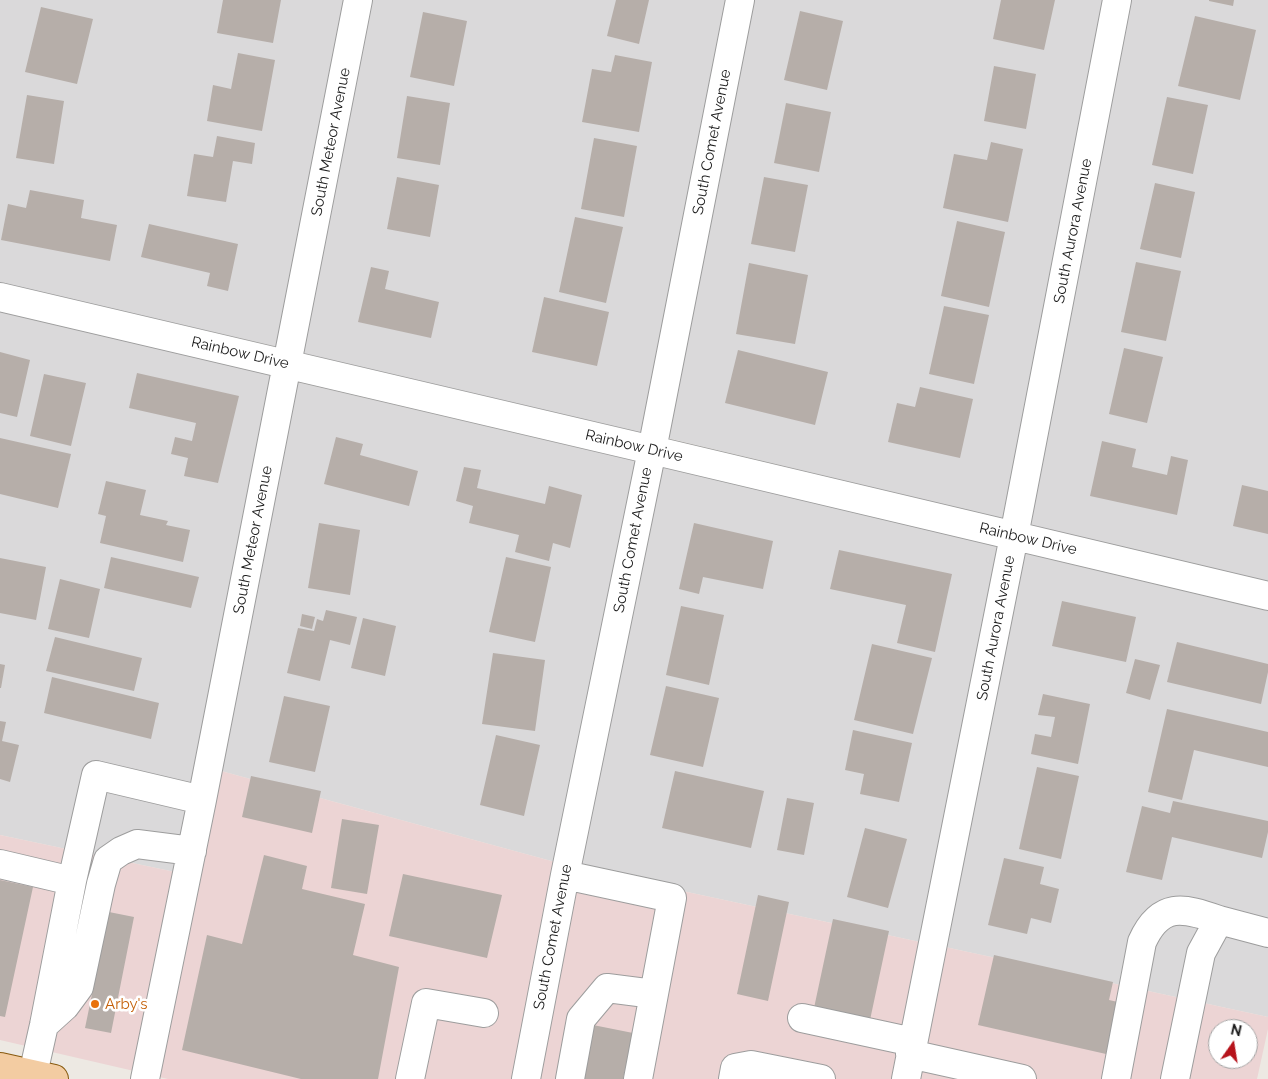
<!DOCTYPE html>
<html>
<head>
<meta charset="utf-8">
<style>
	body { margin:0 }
	#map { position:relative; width:1268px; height:1079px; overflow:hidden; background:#ede9e3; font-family:Raleway,sans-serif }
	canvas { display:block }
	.north { position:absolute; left:1208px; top:1019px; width:50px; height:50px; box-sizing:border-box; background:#fff; border:1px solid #a4a4a4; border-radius:50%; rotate:13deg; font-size:14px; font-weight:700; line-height:20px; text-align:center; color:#1c1c1c }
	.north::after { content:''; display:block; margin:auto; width:18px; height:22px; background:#b6131b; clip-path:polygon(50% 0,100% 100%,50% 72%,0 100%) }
</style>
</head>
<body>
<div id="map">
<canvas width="1268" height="1079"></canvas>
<div class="north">N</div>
</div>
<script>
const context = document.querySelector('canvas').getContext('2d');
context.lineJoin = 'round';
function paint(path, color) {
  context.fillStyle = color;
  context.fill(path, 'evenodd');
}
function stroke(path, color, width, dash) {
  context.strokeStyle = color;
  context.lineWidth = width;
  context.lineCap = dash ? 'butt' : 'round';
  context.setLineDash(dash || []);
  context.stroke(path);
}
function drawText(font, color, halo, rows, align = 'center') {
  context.font = font + ' Raleway,sans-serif';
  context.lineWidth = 5;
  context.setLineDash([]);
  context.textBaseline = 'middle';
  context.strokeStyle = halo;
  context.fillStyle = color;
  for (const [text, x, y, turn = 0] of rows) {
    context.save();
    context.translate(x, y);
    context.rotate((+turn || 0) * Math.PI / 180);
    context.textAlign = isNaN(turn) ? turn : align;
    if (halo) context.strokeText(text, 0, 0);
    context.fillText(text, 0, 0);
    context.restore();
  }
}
paint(new Path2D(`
	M0,0H345L278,347L0,283Z
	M371,0H727L642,433L302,353Z
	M753,0H1104L1005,519L667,438Z
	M1130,0H1268V581L1030,525Z
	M0,312L272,375L175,872L0,835Z
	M297,382L636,461L555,862L221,771Z
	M661,466L999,547L920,942L580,869Z
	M1024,553L1268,611V1017L945,947Z`), '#dad9da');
paint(new Path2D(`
	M221,771L555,862L513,1079H168L159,1077Z
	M0,835L175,872L134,1071L0,1040Z
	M580,869L920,942L892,1079H539Z
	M945,947L1268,1017V1029L1257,1079H918ZM1218,1029H1248V1059H1218Z`), '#ecd4d4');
paint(new Path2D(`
	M223,0H281L273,43L217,33Z
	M616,0H649L639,44L607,36Z
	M1001,0H1055L1044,50L993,39Z
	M1209,0H1234L1233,6L1209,1Z
	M41,7L93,19L77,84L25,72Z
	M800,11L843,21L827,90L784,80Z
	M423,12L467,21L454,86L410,77Z
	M1195,16L1256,30L1240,100L1178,86Z
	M238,53L275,60L262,131L207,121L213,85L231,89Z
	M615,55L652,62L639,132L582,122L592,69L611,72Z
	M994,66L1036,74L1026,129L984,121Z
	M27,95L64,101L54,164L16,158Z
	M407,96L450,103L440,165L397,158Z
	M1167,97L1208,105L1193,174L1152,165Z
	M786,103L831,112L819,172L774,163Z
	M217,136L255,143L252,164L233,161L226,202L187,196L194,154L213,157Z
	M594,138L637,146L624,217L581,209Z
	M991,142L1023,149L1008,222L943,208L954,154L987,160Z
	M397,177L439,185L430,237L387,229Z
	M764,177L808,185L795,252L751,244Z
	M1155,183L1195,192L1181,258L1140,249Z
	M30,190L84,200L81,218L117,225L110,261L1,240L8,204L26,208Z
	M575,217L623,227L606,303L559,292Z
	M957,221L1005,232L989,307L941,296Z
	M149,224L238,244L228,291L207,286L210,273L141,257Z
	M1136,262L1181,271L1166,341L1121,332Z
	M749,263L808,275L795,344L736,334Z
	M371,267L389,271L385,289L439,302L431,338L358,322Z
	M544,297L609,312L597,366L532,352Z
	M944,306L989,315L974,384L929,374Z
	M1124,348L1163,357L1147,423L1109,414Z
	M738,350L828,372L815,425L725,403Z
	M0,352L30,360L17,417L0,413Z
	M137,373L239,396L218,483L184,476L188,458L171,454L175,437L192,441L196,423L129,408Z
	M44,374L86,383L71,446L30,436Z
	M920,387L973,399L960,458L888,442L897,403L915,407Z
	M336,437L363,444L360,455L418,471L409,506L324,484Z
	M0,438L71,454L58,508L0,494Z
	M1102,441L1136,449L1132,467L1167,475L1171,456L1188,460L1177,515L1090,496Z
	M464,467L481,470L477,488L545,504L549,486L582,495L570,548L553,543L549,561L515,552L519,535L469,523L473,506L456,501Z
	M106,481L146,490L140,515L168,521L166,525L190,530L183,562L100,543L106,516L98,514Z
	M1242,485L1268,491V534L1233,526Z
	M319,523L360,530L350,595L308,588Z
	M694,523L773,541L763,589L703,577L699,594L679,589Z
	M839,550L952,574L935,652L897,643L906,605L830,589Z
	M111,557L199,577L191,608L104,588Z
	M506,557L551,567L535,642L489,632Z
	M0,558L46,567L36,620L0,613Z
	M60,579L100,589L89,638L48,629Z
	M1062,601L1136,617L1126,662L1052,646Z
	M681,606L724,615L709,685L666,675Z
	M326,610L357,617L350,645L330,640L320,681L287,673L298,628L314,631L317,619L323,621Z
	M302,614L315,617L312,629L300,626Z
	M363,618L396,626L385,676L351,668Z
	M55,637L142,658L134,691L46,671Z
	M1177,642L1268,664V672L1261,704L1167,682Z
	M872,644L932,658L913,734L854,720Z
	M493,653L545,660L535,731L482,724Z
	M1135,659L1160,665L1150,700L1126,693Z
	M0,664L5,665L1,688H0Z
	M52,677L159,703L151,739L44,713Z
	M666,686L719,698L703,767L650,755Z
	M1043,694L1090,704L1078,764L1031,754L1035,734L1051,737L1055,717L1038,715Z
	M284,696L330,706L315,772L269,762Z
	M1167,709L1268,732V767L1194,750L1182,800L1148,792Z
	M0,721L6,722L2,741L19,745L10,782L0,779Z
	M853,730L912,743L899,802L860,794L864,774L845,770Z
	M496,735L540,745L524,816L480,805Z
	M1037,767L1079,776L1061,859L1019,849Z
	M675,771L764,791L751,848L662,828Z
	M251,776L321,791L312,833L242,817Z
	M787,798L814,803L804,855L777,850Z
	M1173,801L1268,821V832L1262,858L1172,837L1162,880L1126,872L1142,806L1170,813Z
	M342,819L379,825L367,894L331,888Z
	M865,828L907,839L888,908L847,897Z
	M264,855L307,866L302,889L365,904L353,955L399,967L378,1079H301L182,1050L207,935L242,944Z
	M1004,858L1044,867L1040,884L1059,889L1051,923L1031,918L1027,934L988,925Z
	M403,874L502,895L487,958L389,936Z
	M0,880L33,887L5,1017L0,1016Z
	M758,895L789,902L768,1001L737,994Z
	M109,912L134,917L111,1033L85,1028Z
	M833,919L889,931L870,1020L814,1008Z
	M994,955L1113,982L1109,1000L1118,1002L1106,1054L978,1025Z
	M588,1024L633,1033L623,1079H576Z`), '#b6aea9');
const minor = new Path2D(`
	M0,297L652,450L1268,596
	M0,864L72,881L44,1025L33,1074
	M565,875L672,898L638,1079
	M72,881L96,775L202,800
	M1219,920L1268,933
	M802,1018L913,1042
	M44,1025L65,1006L79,987L101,884L108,860L121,851L137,844L192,851
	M910,1054L1022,1079
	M145,1079L202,800L358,0
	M410,1079L426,1003L484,1013
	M526,1079L565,875L652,450L740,0
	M570,1079L581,1019L607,988L654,994
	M733,1079L735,1068L751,1065L821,1079
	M906,1079L1014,536L1117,0
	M1116,1079L1142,942C1160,902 1183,907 1219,920L1201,953L1175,1079`);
const major = new Path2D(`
	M0,1067L54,1079`);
stroke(minor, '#9d9d9d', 30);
stroke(major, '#87590e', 30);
stroke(minor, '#fff', 28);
stroke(major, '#f3cca2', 28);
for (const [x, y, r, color] of [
	[95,1004,5,"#e8710a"]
]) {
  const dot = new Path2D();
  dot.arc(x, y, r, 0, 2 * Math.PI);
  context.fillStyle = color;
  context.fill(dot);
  stroke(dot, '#fff', 2);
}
drawText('15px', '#1c1c1c', '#fff', [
	["South Meteor Avenue",331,142,-79],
	["South Comet Avenue",712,142,-79],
	["South Aurora Avenue",1073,231,-79],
	["Rainbow Drive",240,353,13],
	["Rainbow Drive",634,446,13],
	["Rainbow Drive",1028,539,13],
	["South Meteor Avenue",253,540,-79],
	["South Comet Avenue",633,540,-79],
	["South Aurora Avenue",996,628,-79],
	["South Comet Avenue",553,937,-79]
]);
drawText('15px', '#c56008', '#fff', [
	["Arby's",105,1004]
], 'left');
</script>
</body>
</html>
